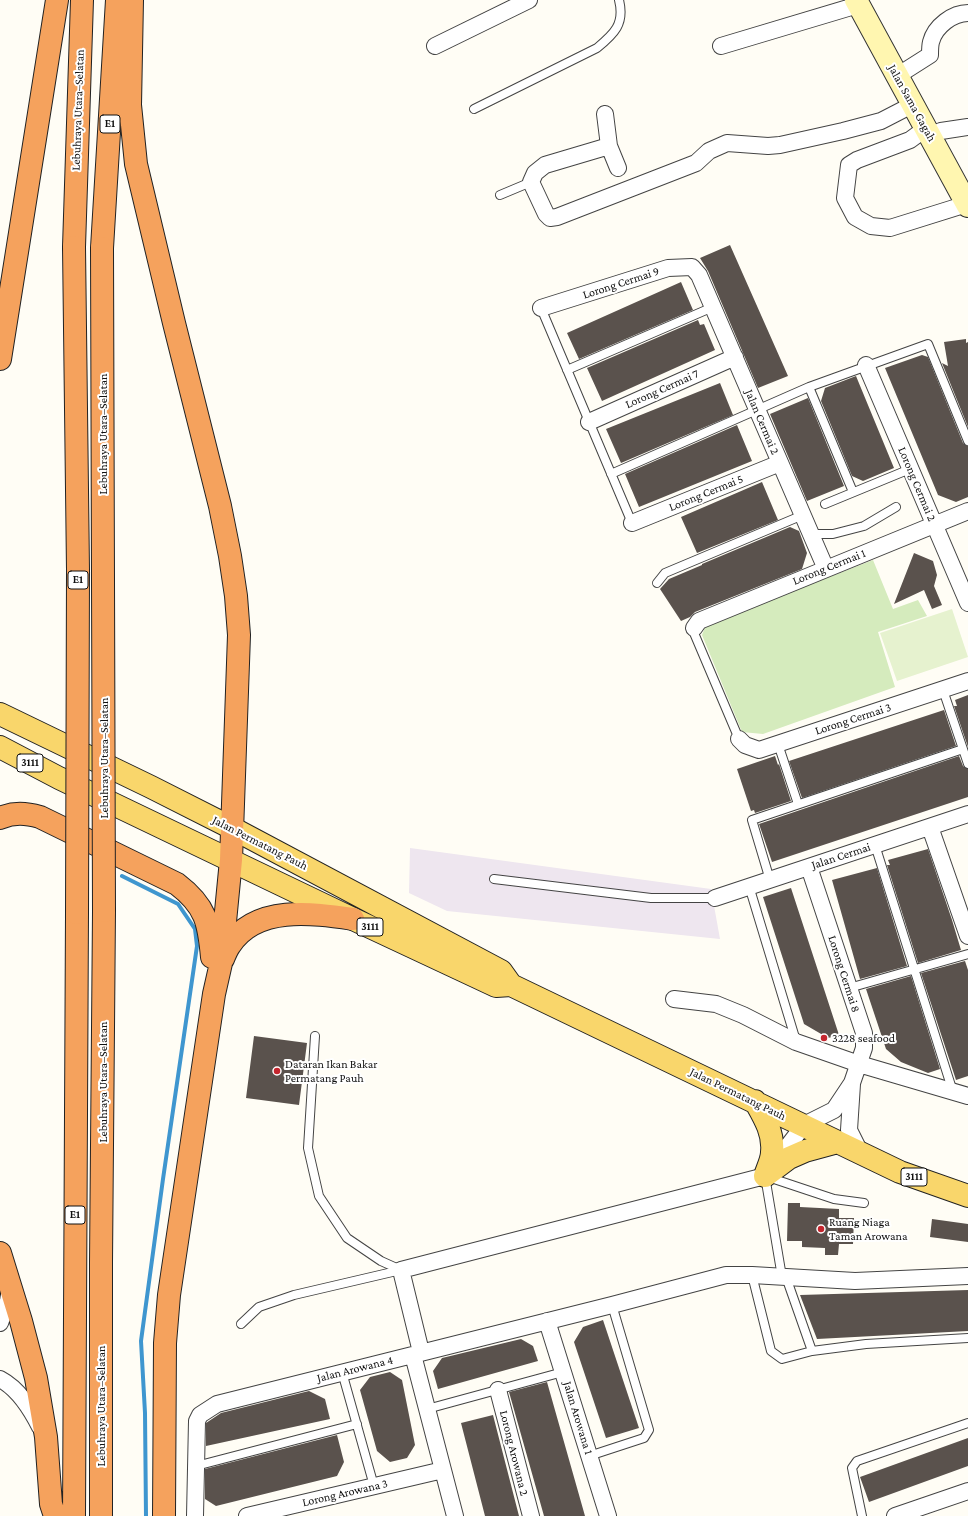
<!DOCTYPE html>
<html>
<head>
<meta charset="utf-8">
<style>
	body { margin:0 }
	canvas { display:block; background:#fffdf5 }
</style>
</head>
<body>
<canvas width="968" height="1516"></canvas>
<script>
const context = document.querySelector('canvas').getContext('2d');
context.lineJoin = 'round';
function paint(path, color) {
  context.fillStyle = color;
  context.fill(path, 'evenodd');
}
function stroke(path, color, width, dash) {
  context.strokeStyle = color;
  context.lineWidth = width;
  context.lineCap = dash ? 'butt' : 'round';
  context.setLineDash(dash || []);
  context.stroke(path);
}
function drawText(font, color, halo, rows, align = 'center') {
  context.font = font + ' "Crimson Pro",serif';
  context.lineWidth = 4;
  context.setLineDash([]);
  context.textBaseline = 'middle';
  context.strokeStyle = halo;
  context.fillStyle = color;
  for (const [text, x, y, turn = 0] of rows) {
    context.save();
    context.translate(x, y);
    context.rotate((+turn || 0) * Math.PI / 180);
    context.textAlign = isNaN(turn) ? turn : align;
    if (halo) context.strokeText(text, 0, 0);
    context.fillText(text, 0, 0);
    context.restore();
  }
}
paint(new Path2D(`
	M410,848L711,889L720,939L447,911L409,893Z`), '#eee6ef');
paint(new Path2D(`
	M873,560L893,609L918,600L927,616L878,632L895,687L763,734L742,732L702,635L706,625Z`), '#d5ebbd');
paint(new Path2D(`
	M952,609L968,657L897,681L880,633Z`), '#e6f2cf');
stroke(new Path2D(`
	M122,876L178,904L195,929L197,946L163,1179L141,1341L145,1413L146,1516`), '#3f96cf', 4);
paint(new Path2D(`
	M730,245L788,376L758,388L708,271L700,258Z
	M681,282L693,310L579,359L567,333Z
	M698,320L700,325L704,324L715,350L602,401L587,368Z
	M966,339V343L968,342V427L942,363L948,366L944,342Z
	M922,355L928,357L963,443L968,446V497L956,502L938,495L885,368Z
	M856,376L894,468L863,481L852,476L821,401L825,388Z
	M720,383L733,415L621,463L606,429Z
	M808,398L844,486L807,501L770,414Z
	M737,425L752,461L639,507L625,474Z
	M762,482L778,520L697,553L681,517Z
	M790,527L799,531L807,553L802,569L695,612L690,617L681,621L660,589L669,579L702,565V564Z
	M914,553L933,561L937,575L934,586L942,605L932,609L924,590L894,604Z
	M968,695V747L954,706H957L955,700Z
	M944,710L956,746L802,798L789,761Z
	M775,756L778,765L779,764L791,801L755,813L754,810L751,811L737,769Z
	M959,756L963,766L968,769V797L772,862L759,824Z
	M928,849L952,920L961,950L918,963L887,865H890L888,860Z
	M877,868L907,966L860,979L832,880Z
	M791,888L839,1035L828,1038L804,1024L763,897Z
	M965,961L968,970V1076L956,1080L921,973Z
	M911,976L940,1069L928,1073L901,1062L886,1049L866,989Z
	M254,1036L307,1043L299,1105L246,1098Z
	M788,1203H800V1207L839,1209V1218H854L853,1244H839L838,1255H825V1248L802,1247V1241H787Z
	M932,1219L968,1224V1242L930,1237Z
	M968,1290V1331L817,1339L800,1295Z
	M603,1320L639,1428L606,1438L574,1342L583,1327Z
	M521,1339L533,1346L538,1361L438,1389L433,1371L442,1358Z
	M390,1372L402,1380L415,1445L407,1458L390,1462L377,1451L360,1390L370,1377Z
	M547,1382L585,1516H544L509,1392Z
	M309,1391L325,1399L330,1419L206,1446V1423L221,1413Z
	M493,1415L519,1516H485L461,1423Z
	M337,1435L344,1462L337,1476L216,1506L205,1499V1469Z
	M968,1438V1466L869,1502L860,1477Z`), '#5a524d');
const lane = new Path2D(`
	M474,109L597,48C614,34 625,24 619,0
	M500,195L531,182
	M541,308L632,523
	M567,370L713,307
	M809,387L853,492
	M611,474L809,387L928,344L968,441
	M825,504L910,469
	M811,534H833L864,526L896,507
	M657,583L665,573L803,515
	M694,628V633L739,739
	M943,690L968,764
	M778,744L798,804
	M875,845L953,1092
	M494,879L651,898H715
	M770,880L752,820L963,749
	M749,886L796,1041
	M849,988L968,954
	M315,1036L308,1148L319,1196L347,1238L381,1261L401,1270
	M752,1275L771,1351L782,1359L812,1351L866,1344L968,1338
	M782,1277L765,1176L834,1199L864,1203
	M786,1277L812,1351
	M241,1324L259,1307L294,1295L401,1270
	M342,1372L374,1486
	M427,1409L563,1372
	M589,1456L644,1438L649,1430L612,1305
	M196,1466L357,1424
	M862,1516L852,1468L857,1461L968,1423`);
const street = new Path2D(`
	M435,46L529,0
	M721,46L858,5
	M897,76L930,55C930,51 930,46 931,42C935,26 953,13 968,13
	M605,114L609,146L618,168
	M925,129L910,140L857,160L849,165L845,198L855,217L871,226L890,228L967,204
	M929,136L941,131L968,127
	M609,146L545,165L535,173L531,182L546,214L550,218L557,217L696,163L709,151L727,143L768,146L780,145L843,131L881,121L912,105
	M541,308L668,268L692,267L699,275L826,569
	M866,365L968,603
	M589,422L735,357
	M632,523L780,463
	M694,628L699,621L968,511
	M739,739L745,745L759,750L968,681
	M930,827L968,936
	M715,898L968,814
	M674,999L716,1004L743,1015L796,1042L859,1064L968,1096
	M852,1084L849,1130L861,1154
	M547,1321L608,1516
	M0,1323L8,1301L10,1289
	M421,1352L401,1270L765,1176L804,1125L834,1110L852,1083L864,1048V1033L809,867
	M413,1355L455,1516
	M0,1379C19,1389 31,1409 40,1427
	M498,1390L531,1516
	M195,1516L197,1421L200,1415L217,1404L612,1305L726,1275H752L855,1281L968,1276
	M247,1516L443,1470
	M895,1516L968,1491`);
const secondary = new Path2D(`
	M856,0L968,206`);
const primary = new Path2D(`
	M0,714L151,787L232,828L501,971L511,985L900,1172L968,1196
	M0,747L59,778L353,919L496,986L511,985
	M755,1101C764,1117 774,1133 772,1152C772,1160 767,1169 765,1176
	M765,1176L789,1158L805,1151L838,1142`);
const highway = new Path2D(`
	M132,0L130,105L136,164L174,323L220,506L230,556L236,596L239,635L231,860L221,963L214,994L169,1295L165,1343L164,1516
	M74,247L82,0
	M102,248L117,0
	M0,359L57,0
	M0,818C14,812 26,813 40,817L177,884C206,906 209,923 212,957
	M223,959C225,954 227,949 230,945C256,905 312,913 353,919
	M0,1253L21,1321L36,1378L46,1437L51,1504L55,1516
	M74,1516L77,913
	M101,1516V1262L104,911`);
stroke(lane, '#444', 10);
stroke(street, '#444', 18);
stroke(secondary, '#333', 24);
stroke(primary, '#222', 24);
stroke(highway, '#222', 24);
stroke(lane, '#fff', 8);
stroke(street, '#fff', 16);
stroke(secondary, '#fff6b0', 22);
stroke(primary, '#f9d66b', 22);
stroke(highway, '#f5a25d', 22);
const highwayBridge = new Path2D(`
	M74,247L78,571L77,913
	M102,248L104,911`);
stroke(highwayBridge, '#222', 24, []);
stroke(highwayBridge, '#f5a25d', 22);
for (const [x, y, r, color] of [
	[824,1038,4,"#c4262e"],
	[277,1071,4,"#c4262e"],
	[821,1229,4,"#c4262e"]
]) {
  const dot = new Path2D();
  dot.arc(x, y, r, 0, 2 * Math.PI);
  context.fillStyle = color;
  context.fill(dot);
  stroke(dot, '#fff', 1.5);
}
for (const [x, y, w] of [
	[110,124,20],
	[78,580,20],
	[30,763,26],
	[370,927,26],
	[914,1177,26],
	[75,1215,20]
]) {
  const box = new Path2D();
  box.roundRect(x - w / 2, y - 9, w, 18, 3);
  context.fillStyle = '#fff';
  context.fill(box);
  stroke(box, '#111', 1);
}
drawText('bold 11px', '#111', null, [
	["E1",110,124],
	["E1",78,580],
	["3111",30,763],
	["3111",370,927],
	["3111",914,1177],
	["E1",75,1215]
]);
drawText('12px', '#111', '#fff', [
	["Jalan Sama Gagah",912,103,61],
	["Lebuhraya Utara–Selatan",78,110,-88],
	["Lorong Cermai 9",621,283,-18],
	["Lorong Cermai 7",662,389,-24],
	["Jalan Cermai 2",762,422,67],
	["Lebuhraya Utara–Selatan",103,434,-90],
	["Lorong Cermai 2",917,484,67],
	["Lorong Cermai 5",706,493,-22],
	["Lorong Cermai 1",829,567,-22],
	["Lorong Cermai 3",853,719,-18],
	["Lebuhraya Utara–Selatan",104,758,-90],
	["Jalan Permatang Pauh",260,843,27],
	["Jalan Cermai",841,856,-18],
	["Lorong Cermai 8",844,974,72],
	["Lebuhraya Utara–Selatan",103,1082,-90],
	["Jalan Permatang Pauh",738,1094,26],
	["Jalan Arowana 4",355,1369,-14],
	["Lebuhraya Utara–Selatan",101,1406,-90],
	["Jalan Arowana 1",578,1418,73],
	["Lorong Arowana 2",514,1453,76],
	["Lorong Arowana 3",345,1493,-13]
]);
drawText('12px', '#111', '#fff', [
	["3228 seafood",832,1038],
	["Dataran Ikan Bakar",285,1064],
	["Permatang Pauh",285,1078],
	["Ruang Niaga",829,1222],
	["Taman Arowana",829,1236]
], 'left');
</script>
</body>
</html>
